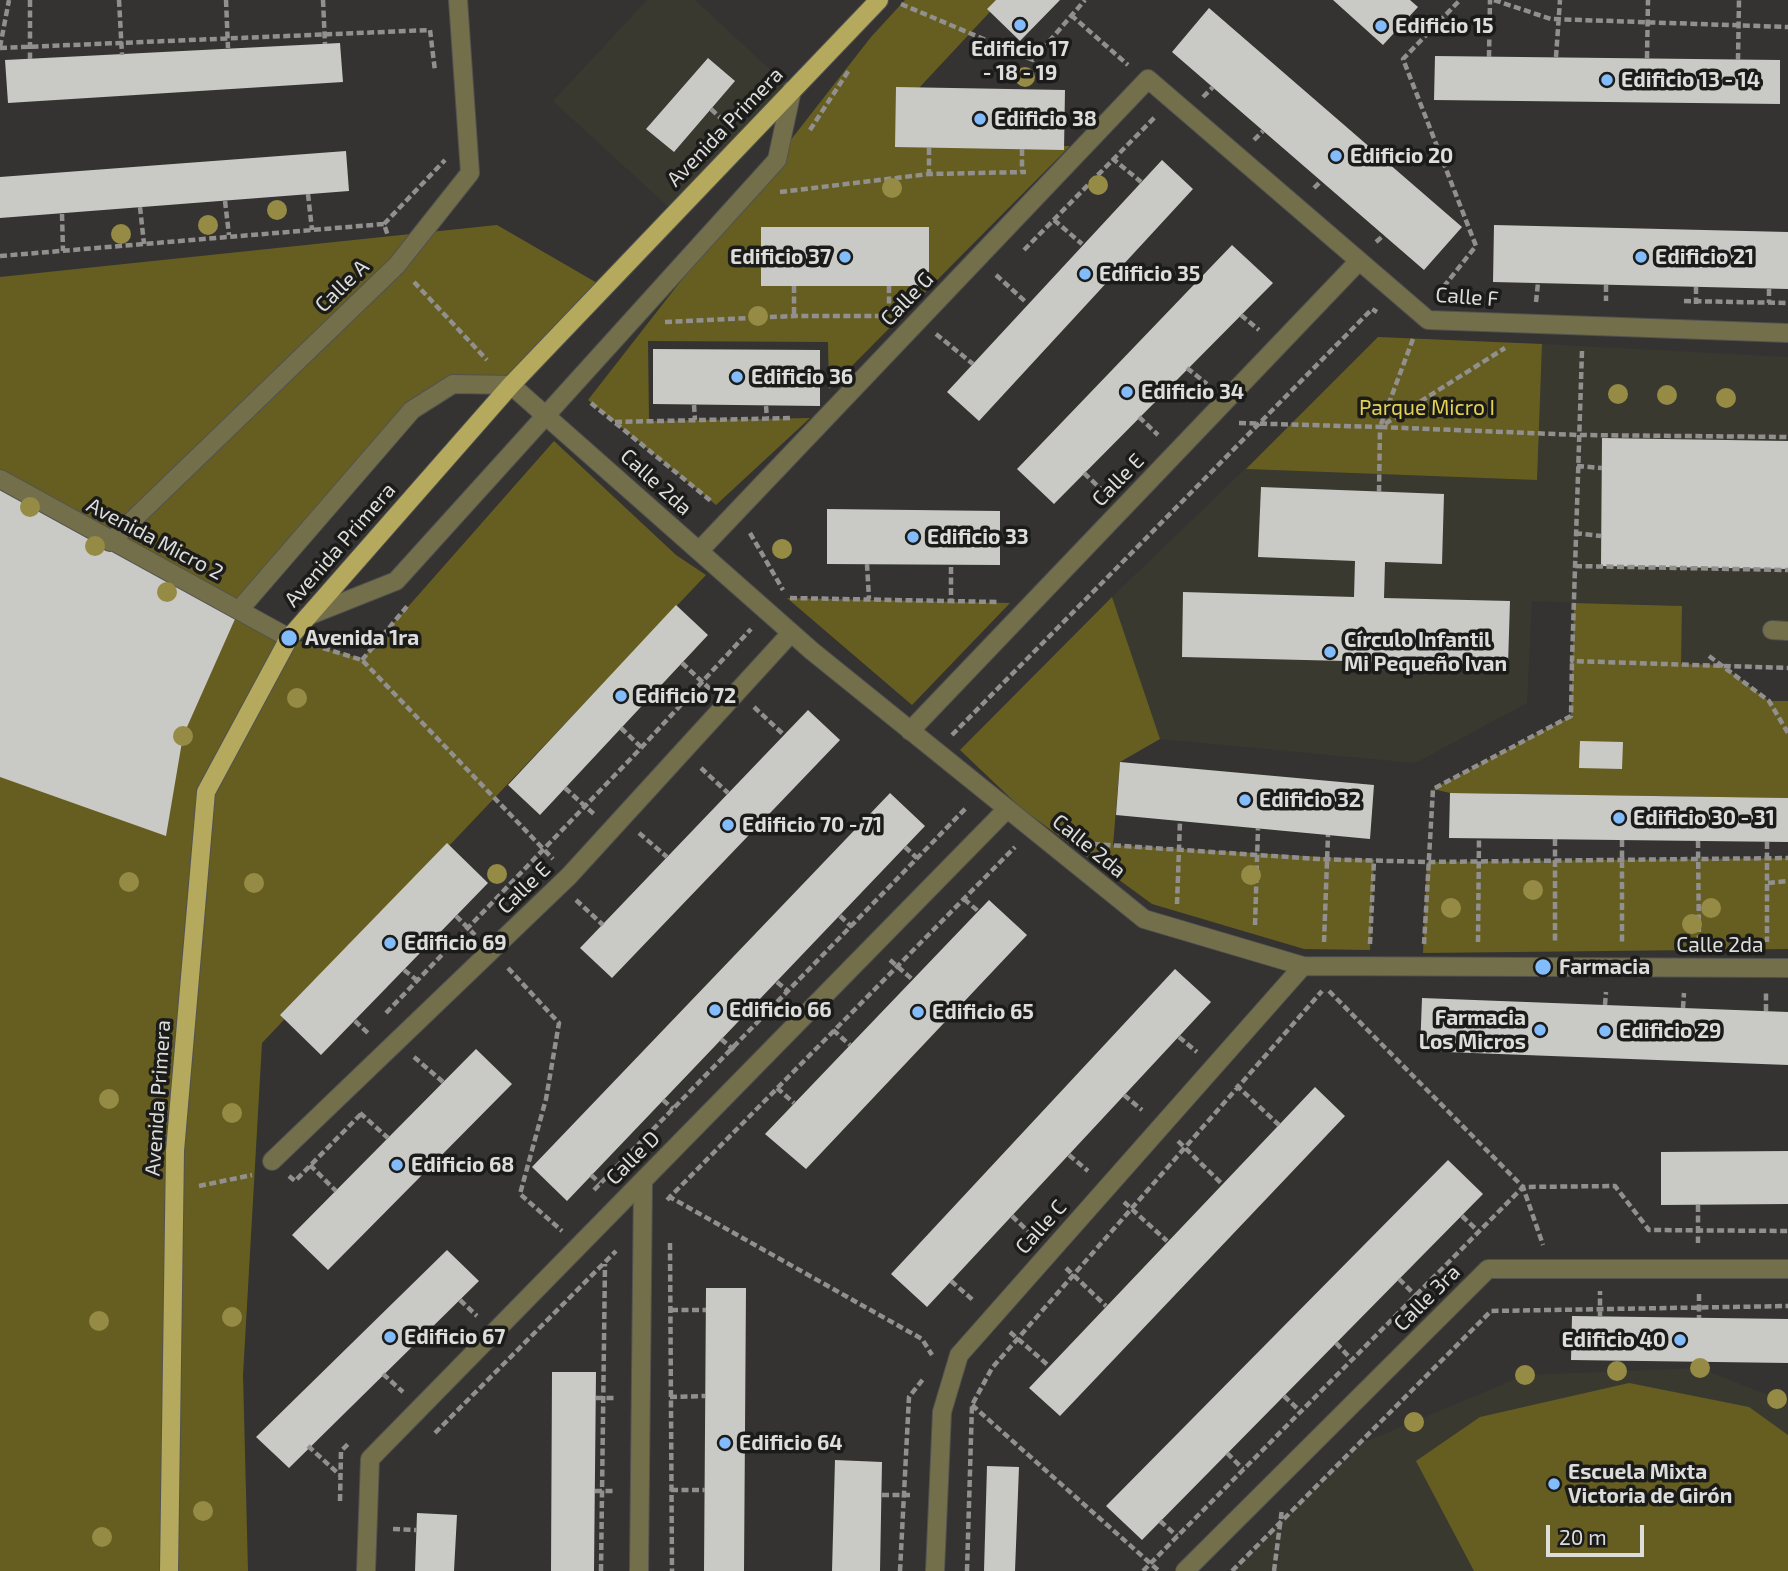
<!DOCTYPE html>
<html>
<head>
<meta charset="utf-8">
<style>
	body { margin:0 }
	#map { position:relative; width:1788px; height:1571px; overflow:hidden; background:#343331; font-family:"Exo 2",sans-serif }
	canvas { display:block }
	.scale { position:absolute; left:1546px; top:1525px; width:98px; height:32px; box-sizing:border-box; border:4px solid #dddddb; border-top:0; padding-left:9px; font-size:21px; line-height:24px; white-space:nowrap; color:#dddddb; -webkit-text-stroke:5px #1b1b1a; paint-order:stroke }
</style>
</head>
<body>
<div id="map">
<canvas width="1788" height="1571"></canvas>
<div class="scale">20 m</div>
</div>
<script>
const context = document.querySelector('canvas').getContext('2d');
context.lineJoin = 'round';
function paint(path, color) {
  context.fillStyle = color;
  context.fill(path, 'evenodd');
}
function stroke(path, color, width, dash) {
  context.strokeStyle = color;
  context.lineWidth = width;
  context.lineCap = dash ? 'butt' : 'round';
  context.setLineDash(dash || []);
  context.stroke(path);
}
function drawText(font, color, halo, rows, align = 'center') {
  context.font = font + ' "Exo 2",sans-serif';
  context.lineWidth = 7;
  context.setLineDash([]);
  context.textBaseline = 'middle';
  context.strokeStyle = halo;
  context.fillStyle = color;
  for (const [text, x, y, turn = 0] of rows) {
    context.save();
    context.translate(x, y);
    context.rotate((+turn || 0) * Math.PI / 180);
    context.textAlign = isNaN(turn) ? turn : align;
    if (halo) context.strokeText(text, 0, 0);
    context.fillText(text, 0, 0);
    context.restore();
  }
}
paint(new Path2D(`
	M647,0H695L792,90L675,213L553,101Z
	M1542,344L1788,357V670L1680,664L1682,606L1532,601L1527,703L1415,763L1160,739L1112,597L1245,469L1536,480Z
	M1700,1368L1788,1403V1571H1232L1358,1445L1525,1375Z`), '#3a3930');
paint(new Path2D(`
	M905,0H1001L919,88L898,143L1070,146L829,389L828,342L648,341L649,421L810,418L716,505L588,400L871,37Z
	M497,225L604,287L511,385L453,384L412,410L240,610L289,638L362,659L554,441L676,555L706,575L262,1043L243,1375L248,1571H0V277Z
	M1378,337L1542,344L1537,480L1246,469Z
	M1112,597L1160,739L1120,762L1113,845L1374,860L1370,950L1304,949L1152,904L1021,808L960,750Z
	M787,598L1010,603L912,705Z
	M1574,603L1682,606L1681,664L1721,665L1769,701H1788V798L1450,793L1433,789L1571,716Z
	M1788,858V949L1423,953L1427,862Z
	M1629,1383L1749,1407L1788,1435V1571H1474L1416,1461L1480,1417Z`), '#665e21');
paint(new Path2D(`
	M996,0H1060L1020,41L987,9Z
	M1333,0H1410L1418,7L1383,45Z
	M1209,8L1462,227L1424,270L1172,52Z
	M340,43L343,82L8,103L5,60Z
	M1435,56L1780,60V104L1434,100Z
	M708,58L735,81L674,152L646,129Z
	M896,87L1065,90L1064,150L895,147Z
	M346,151L349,191L0,218V177Z
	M1162,160L1193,189L979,421L947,392Z
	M1494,225L1788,232V289L1493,282Z
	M761,227H929V286H761Z
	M1232,245L1273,283L1054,504L1017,469Z
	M653,349L820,350V406L653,404Z
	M1602,438L1788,441V569L1601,566Z
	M0,479L239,610L183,736L166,836L0,777Z
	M1261,487L1444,494L1442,564L1385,562L1384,598L1510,601L1508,665L1182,657L1183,592L1354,597L1355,561L1258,557Z
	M827,509L1000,511V565L827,564Z
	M676,605L708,635L540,815L508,785Z
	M808,710L840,740L612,978L580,948Z
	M1580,741L1623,742L1622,769L1579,768Z
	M1120,762L1374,785L1370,839L1116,815Z
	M890,793L925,826L567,1201L532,1167Z
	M1450,793L1788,798V842L1449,838Z
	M447,843L488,883L321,1055L280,1015Z
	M989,900L1027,935L806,1169L765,1134Z
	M1175,969L1211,1002L927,1307L891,1274Z
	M1422,998L1788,1012V1065L1420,1051Z
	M476,1049L512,1084L328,1270L292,1235Z
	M1315,1087L1345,1116L1060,1416L1029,1388Z
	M1788,1151V1204L1661,1205V1152Z
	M1448,1160L1483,1194L1142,1540L1106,1506Z
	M447,1250L479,1281L289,1468L256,1437Z
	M706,1288H746L744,1571H704Z
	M1572,1316L1788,1319V1363L1571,1360Z
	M552,1372H596L594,1571H551Z
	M835,1460L882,1462L880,1571H832Z
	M987,1466L1019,1467L1015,1571H984Z
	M417,1513L457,1515L454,1571H415Z`), '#c9c9c5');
const minor = new Path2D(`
	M0,479L289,638
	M110,542L397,265L470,173L458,0
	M699,551L1148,79L1428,320L1788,333
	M239,610L412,410L453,384L511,385L812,651L1144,919L1303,966L1788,968
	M308,616L396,581L777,160L792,90
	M1772,630L1788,631
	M910,731L1359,261
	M272,1161L569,876L791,633
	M366,1571L370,1459L1007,809
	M639,1571L643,1181
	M935,1571L942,1412L959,1355L1303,966
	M1185,1571L1488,1269H1788`);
const major = new Path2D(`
	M169,1571L175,1151L206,792L289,638L511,385L879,0`);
stroke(minor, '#525250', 20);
stroke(major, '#525250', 20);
stroke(new Path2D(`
	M30,0V59
	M119,0L122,55
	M226,0L228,48
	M323,0L325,44
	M1494,0L1551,19L1788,27
	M901,4L1033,60L1085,0
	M1071,15L1128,65
	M0,47L9,0
	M0,48L430,30L435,71
	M1489,57L1490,0
	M1556,57L1560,0
	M1647,58L1648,0
	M1738,60L1739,0
	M1203,97L1213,87
	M711,109L728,125
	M810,130L849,70
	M1254,140L1263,131
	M929,148V174
	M1022,149V172
	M1112,158L1141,182
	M1314,188L1321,181
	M780,192L929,174L1026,172
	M308,194L312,230
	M225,201L229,235
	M140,207L144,244
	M62,214L63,251
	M1054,220L1082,244
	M384,224L445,160
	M1376,242L1384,235
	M1024,250L1155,117
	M0,256L384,224L388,236
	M996,275L1027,303
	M414,282L487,360
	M1606,285V301
	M794,286V316
	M889,286V316
	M1696,287V304
	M1769,289V303
	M1437,295L1476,246L1403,59L1460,0
	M1684,301L1788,303
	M1536,302L1538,283
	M1241,315L1259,330
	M665,322L794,316H888
	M936,334L973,364
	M1413,339L1380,427L1579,435L1788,437
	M1582,351L1572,661L1788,668
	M1187,368L1207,384
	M591,403L711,501
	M694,405L695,420
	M766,406L767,419
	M1139,417L1158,435
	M615,422L792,418
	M1239,423L1380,427L1505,348
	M1577,466L1602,468
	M1084,473L1104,492
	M1379,492L1380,427
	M750,533L783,590
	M1575,533L1601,536
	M867,564L869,599
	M1575,566L1788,570
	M951,567V601
	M790,598L998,602
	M313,645L362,660L553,859
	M1709,656L1769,701L1788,733
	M362,660L409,604
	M682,663L710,689
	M754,707L784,735
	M621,728L642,748
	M952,735L1372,309L1377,312
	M701,768L728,793
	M565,788L595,815
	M639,833L667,857
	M1555,839V943
	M1622,840V944
	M1698,841L1699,945
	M1767,842V942
	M1093,844L1318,859L1427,862L1788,858
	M905,847L917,858
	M1768,883L1788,881
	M964,899L978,911
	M576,900L603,925
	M1177,904L1180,821
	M456,916L475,935
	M840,916L852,927
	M1255,925L1258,828
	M1324,942L1328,835
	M1478,942L1479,838
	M1370,944L1374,860
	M1424,944L1433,789L1571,716L1572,661
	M890,960L913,980
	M508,968L559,1023L546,1099L520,1194L562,1231
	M404,970L418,981
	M777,982L789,992
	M1329,991L1523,1187L1543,1245
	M1605,1005L1606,992
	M1683,1008L1684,993
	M1766,1011V993
	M386,1013L641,748L751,629
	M355,1021L370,1035
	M833,1030L850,1045
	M1179,1037L1197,1052
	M721,1039L734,1050
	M414,1057L443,1082
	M1236,1085L1279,1125
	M777,1088L794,1103
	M1124,1095L1142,1110
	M663,1100L673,1109
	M360,1113L388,1138
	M1178,1141L1222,1184
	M1069,1155L1088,1171
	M310,1165L336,1191
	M591,1175L600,1183
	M289,1176L295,1181L362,1113
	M199,1186L252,1175
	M594,1190L966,808
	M668,1196L922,1339L932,1355
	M667,1200L1015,847
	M1124,1202L1167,1241
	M1698,1205V1243
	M1012,1216L1032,1235
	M1462,1216L1479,1232
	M670,1243L672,1571
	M1066,1268L1106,1306
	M1399,1279L1416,1296
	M951,1281L974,1301
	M1699,1294V1318
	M460,1300L477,1316
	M671,1310H706
	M1600,1316V1291
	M1010,1332L1049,1366
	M1336,1343L1352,1360
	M383,1374L403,1392
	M1284,1396L1301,1412
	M670,1397L705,1396
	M596,1398H616
	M972,1405L1159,1571
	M435,1433L616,1251
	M308,1446L341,1476
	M1227,1453L1243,1469
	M671,1490H705
	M595,1491H616
	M882,1495H913
	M340,1501L341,1451L349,1443
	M1160,1521L1177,1536
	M393,1529L416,1530
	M601,1571L605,1264
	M900,1571L909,1397L924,1378
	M967,1571L972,1405L992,1368L1322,991
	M1143,1571L1523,1187L1615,1186L1649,1230L1788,1231
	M1232,1571L1491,1311L1788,1306
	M1274,1571L1282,1509`), '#91908e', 4.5, [7, 3.5]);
stroke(minor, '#746f4b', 18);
stroke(major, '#b4a95c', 18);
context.fillStyle = '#958b44';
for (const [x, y] of [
	[1025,77],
	[1098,185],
	[892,188],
	[277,210],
	[208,225],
	[121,234],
	[758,316],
	[1618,394],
	[1667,395],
	[1726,398],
	[30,507],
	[95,546],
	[782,549],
	[167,592],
	[297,698],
	[183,736],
	[497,874],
	[1251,875],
	[129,882],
	[254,883],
	[1533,890],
	[1451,908],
	[1711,908],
	[1692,924],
	[109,1099],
	[232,1113],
	[232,1317],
	[99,1321],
	[1700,1368],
	[1617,1371],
	[1525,1375],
	[1777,1399],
	[1414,1422],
	[203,1511],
	[102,1537]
]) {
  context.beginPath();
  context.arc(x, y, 10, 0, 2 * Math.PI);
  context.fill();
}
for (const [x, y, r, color] of [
	[1020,25,7,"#83bcfb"],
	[1381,26,7,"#83bcfb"],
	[1607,80,7,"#83bcfb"],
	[980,119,7,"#83bcfb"],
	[1336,156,7,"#83bcfb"],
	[845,257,7,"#83bcfb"],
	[1641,257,7,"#83bcfb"],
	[1085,274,7,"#83bcfb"],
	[737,377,7,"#83bcfb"],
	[1127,392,7,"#83bcfb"],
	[913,537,7,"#83bcfb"],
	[289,638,9,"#83bcfb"],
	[1330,652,7,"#83bcfb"],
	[621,696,7,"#83bcfb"],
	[1245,800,7,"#83bcfb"],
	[1619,818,7,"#83bcfb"],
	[728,825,7,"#83bcfb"],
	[390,943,7,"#83bcfb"],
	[1543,967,9,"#83bcfb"],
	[715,1010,7,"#83bcfb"],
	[918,1012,7,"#83bcfb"],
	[1540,1030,7,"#83bcfb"],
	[1605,1031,7,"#83bcfb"],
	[397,1165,7,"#83bcfb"],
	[390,1337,7,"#83bcfb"],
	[1680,1340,7,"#83bcfb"],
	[725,1443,7,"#83bcfb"],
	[1554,1484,7,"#83bcfb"]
]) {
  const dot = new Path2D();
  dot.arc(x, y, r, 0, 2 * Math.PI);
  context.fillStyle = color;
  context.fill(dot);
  stroke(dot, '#1b1b1a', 2.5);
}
drawText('bold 21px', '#dddddb', '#1b1b1a', [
	["Edificio 15",1395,26],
	["Edificio 17",1020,49,"center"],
	["- 18 - 19",1020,73,"center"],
	["Edificio 13 - 14",1621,80],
	["Edificio 38",994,119],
	["Edificio 20",1350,156],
	["Edificio 37",831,257,"right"],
	["Edificio 21",1655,257],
	["Edificio 35",1099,274],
	["Edificio 36",751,377],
	["Edificio 34",1141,392],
	["Edificio 33",927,537],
	["Avenida 1ra",305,638],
	["Círculo Infantil",1344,640],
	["Mi Pequeño Ivan",1344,664],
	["Edificio 72",635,696],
	["Edificio 32",1259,800],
	["Edificio 30 - 31",1633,818],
	["Edificio 70 - 71",742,825],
	["Edificio 69",404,943],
	["Farmacia",1559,967],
	["Edificio 66",729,1010],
	["Edificio 65",932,1012],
	["Farmacia",1526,1018,"right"],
	["Los Micros",1526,1042,"right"],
	["Edificio 29",1619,1031],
	["Edificio 68",411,1165],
	["Edificio 67",404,1337],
	["Edificio 40",1666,1340,"right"],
	["Edificio 64",739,1443],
	["Escuela Mixta",1568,1472],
	["Victoria de Girón",1568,1496]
], 'left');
drawText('21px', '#dddddb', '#1b1b1a', [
	["Avenida Primera",725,127,-46],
	["Calle A",342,286,-44],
	["Calle F",1467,297,4],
	["Calle G",907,299,-46],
	["Calle E",1118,480,-46],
	["Calle 2da",656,482,42],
	["Avenida Micro 2",155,539,28],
	["Avenida Primera",340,545,-49],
	["Calle 2da",1089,846,39],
	["Calle E",524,888,-44],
	["Calle 2da",1720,945],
	["Avenida Primera",158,1098,-86],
	["Calle D",633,1158,-45],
	["Calle C",1041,1227,-48],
	["Calle 3ra",1427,1298,-45]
]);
drawText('21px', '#e4d353', '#1b1b1a', [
	["Parque Micro I",1427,408]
]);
</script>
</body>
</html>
